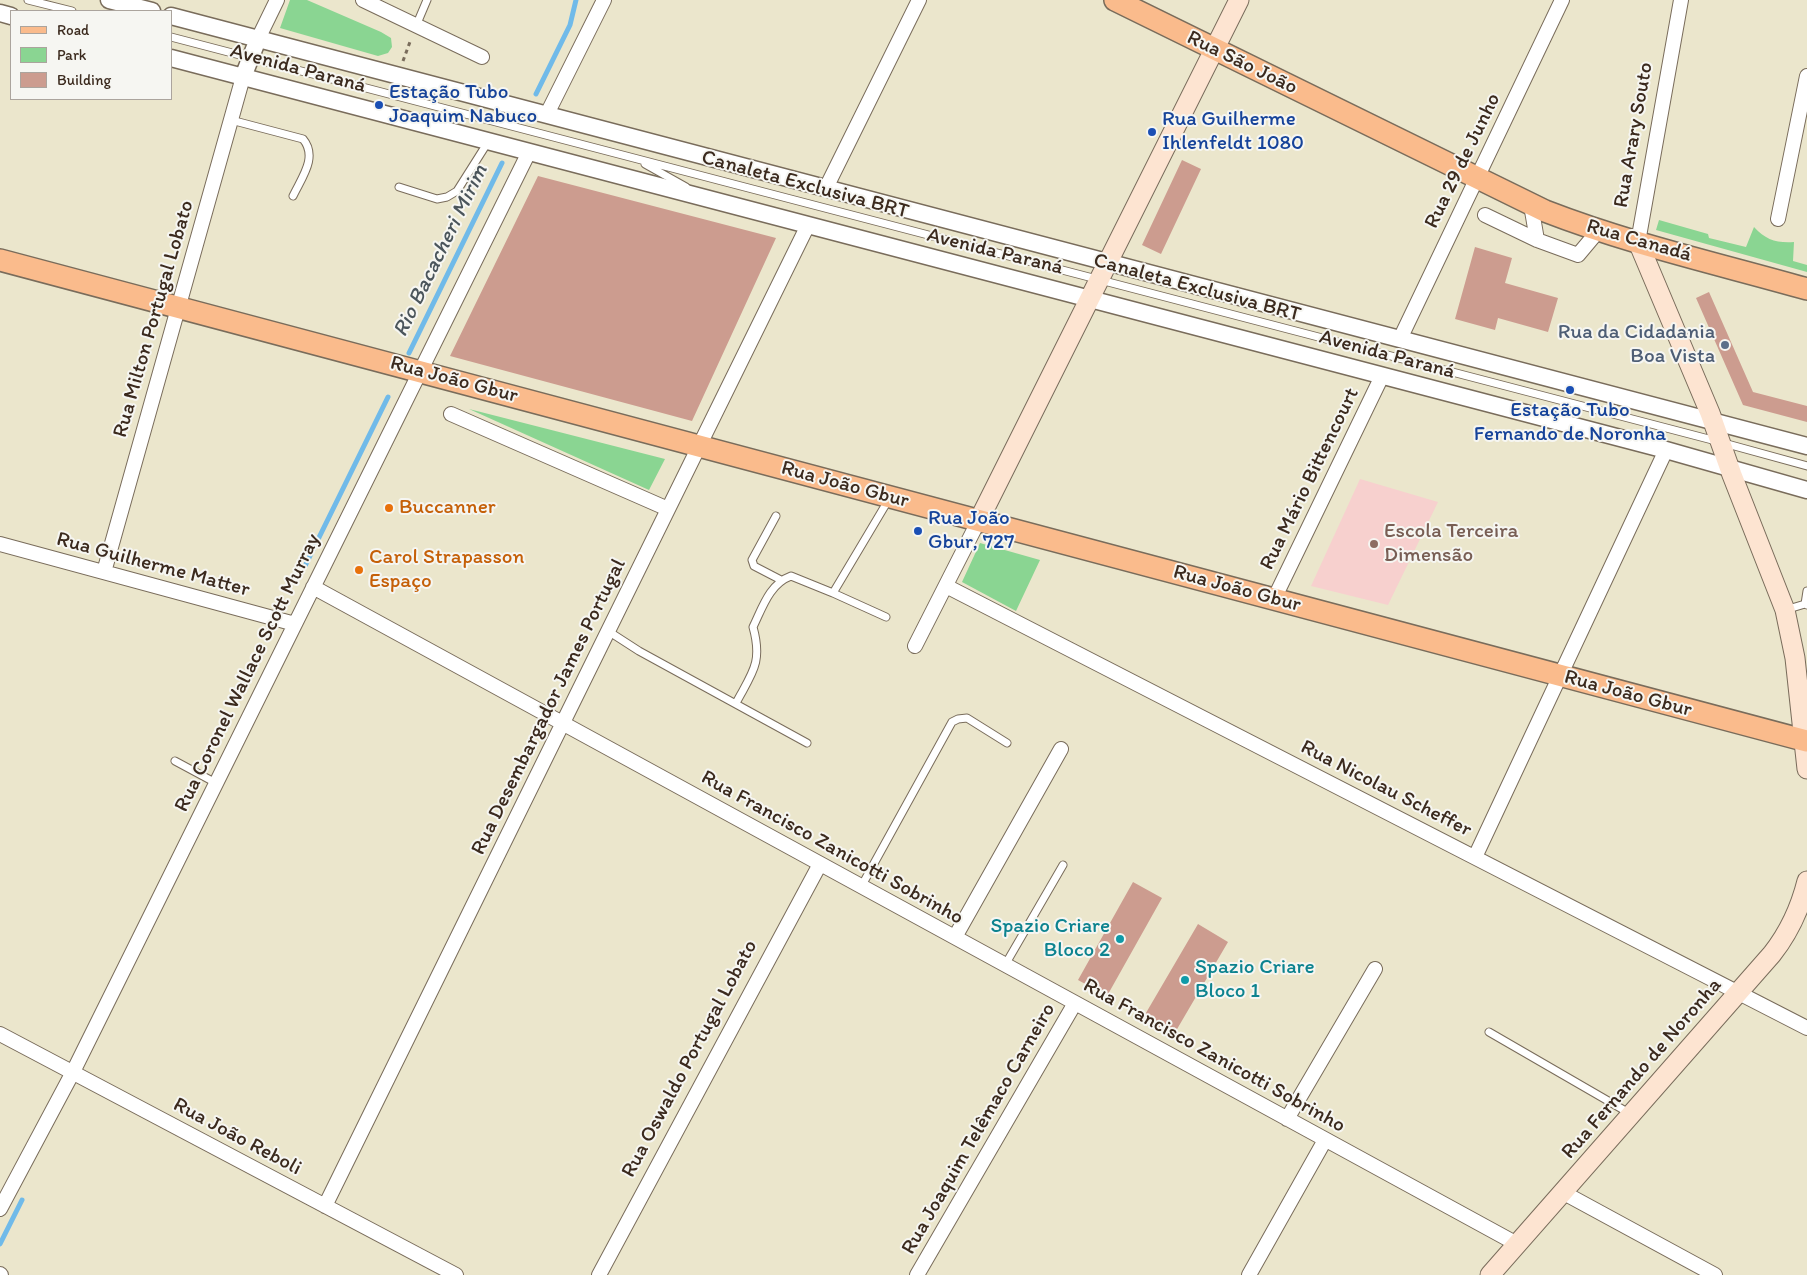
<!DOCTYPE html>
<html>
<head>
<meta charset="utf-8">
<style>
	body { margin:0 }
	#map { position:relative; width:1807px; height:1275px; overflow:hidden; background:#ebe6cc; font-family:Itim,sans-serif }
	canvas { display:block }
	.legend { position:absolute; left:10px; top:10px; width:162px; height:90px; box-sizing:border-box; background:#f6f6f2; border:1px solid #aba49d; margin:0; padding:6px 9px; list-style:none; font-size:15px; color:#3b2a1e }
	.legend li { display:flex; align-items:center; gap:10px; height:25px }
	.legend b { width:25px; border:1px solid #aba49d }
</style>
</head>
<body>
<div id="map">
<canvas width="1807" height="1275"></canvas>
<ul class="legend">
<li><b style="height:6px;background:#fabb8c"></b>Road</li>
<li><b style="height:14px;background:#8ad592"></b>Park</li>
<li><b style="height:14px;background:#cc9c8f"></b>Building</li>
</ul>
</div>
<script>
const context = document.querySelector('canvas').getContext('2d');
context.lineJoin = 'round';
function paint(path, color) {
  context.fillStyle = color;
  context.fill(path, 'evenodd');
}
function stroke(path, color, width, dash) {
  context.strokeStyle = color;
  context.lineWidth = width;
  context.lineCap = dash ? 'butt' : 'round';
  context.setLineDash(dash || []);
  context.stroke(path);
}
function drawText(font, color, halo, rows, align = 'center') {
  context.font = font + ' Itim,sans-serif';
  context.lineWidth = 4;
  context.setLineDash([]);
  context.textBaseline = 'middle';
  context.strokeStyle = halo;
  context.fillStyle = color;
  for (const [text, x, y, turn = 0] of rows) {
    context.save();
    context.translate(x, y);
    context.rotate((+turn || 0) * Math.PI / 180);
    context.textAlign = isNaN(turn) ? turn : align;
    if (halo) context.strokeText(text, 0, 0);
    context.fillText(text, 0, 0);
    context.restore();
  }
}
paint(new Path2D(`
	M1360,479L1438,502L1388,605L1311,586Z`), '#f7d0ce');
paint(new Path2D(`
	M290,0H307L381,32L391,38L392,47L388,53L378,56L280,28Z
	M1659,220L1708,234L1709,238L1746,247L1754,227C1766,240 1776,243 1794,242L1793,261L1807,265V272L1656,230Z
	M469,409L665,459L649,490Z
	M980,543L1040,560L1016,611L962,582Z`), '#8ad592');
stroke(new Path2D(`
	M536,94L570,25L576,0
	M409,353L502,163
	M305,566L388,397
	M0,1244L22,1200`), '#70bae9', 5);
paint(new Path2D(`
	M1182,160L1201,169L1161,254L1142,245Z
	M538,176L776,238L692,421L450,356Z
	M1475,247L1512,258L1505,283L1558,298L1548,332L1498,318L1495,330L1455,319Z
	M1709,292L1753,392L1807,406V422L1743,405L1696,298Z
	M1133,882L1162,898L1107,996L1078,980Z
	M1198,924L1228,942L1173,1036L1143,1018Z`), '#cc9c8f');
const service = new Path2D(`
	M28,0L72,11
	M416,26L427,0
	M171,37L1720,442L1807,466
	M231,120L303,139C318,157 302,177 293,196
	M645,164L686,187
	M399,187L437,199L447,197L457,191L488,142
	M776,516L752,560L754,566L781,580
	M833,593L889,499
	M1805,604L1807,591
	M1785,610L1805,604L1807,605
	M608,631L639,651L807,743
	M736,703C752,673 763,663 753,627C762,609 769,584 791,576L833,593L886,617
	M175,761L216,783
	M861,887L952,722L958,719L967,718L1007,743
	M1005,965L1063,865
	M1489,1032L1629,1113`);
const minor = new Path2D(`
	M363,0L482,57
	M258,39L277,0
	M547,114L604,0
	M826,188L919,0
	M1531,205L1537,240
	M1485,215L1537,240L1578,255L1599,230
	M1778,219L1807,76
	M1638,242L1681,0
	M1400,339L1562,0
	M451,414L668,509
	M0,544L295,624
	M104,572L243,77
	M946,586L1807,1028
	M313,587L1517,1244
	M1274,599L1382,376
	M915,646L979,520
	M1475,857L1666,450
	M955,937L1061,749
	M0,1034L456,1275
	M1287,1119L1375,969
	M1564,1193L1715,1275
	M325,1206L808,225
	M0,1209L73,1072L529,152
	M0,1274L1,1275
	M599,1275L820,864
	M917,1275L1075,1003
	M1249,1275L1325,1140`);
const tertiary = new Path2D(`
	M109,0L152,11
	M0,13L11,16
	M171,16L1807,446
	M171,58L1666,450L1807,490
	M243,77L258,39`);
const secondary = new Path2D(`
	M1638,242L1710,413L1732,475L1785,610L1795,658L1807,769
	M979,520L1239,0
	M1490,1275L1772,954C1790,931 1800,909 1807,881`);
const primary = new Path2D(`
	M1115,0L1545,211C1630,244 1719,264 1807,289
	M0,260L1807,741`);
stroke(service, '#796c5b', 9);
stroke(minor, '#796c5b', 16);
stroke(tertiary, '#796c5b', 19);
stroke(secondary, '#796c5b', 21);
stroke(primary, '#796c5b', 24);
stroke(new Path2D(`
	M403,61L411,39`), '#796c5b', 3, [4, 4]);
stroke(service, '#fff', 7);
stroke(minor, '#fff', 14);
stroke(tertiary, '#fff', 16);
stroke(secondary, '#fde4d1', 19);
stroke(primary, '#fabb8c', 21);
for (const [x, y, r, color] of [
	[379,105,5,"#1a4fb4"],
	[1152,132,5,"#1a4fb4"],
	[1725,345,5,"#5c6f8a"],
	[1570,390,5,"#1a4fb4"],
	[389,508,5,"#e8710a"],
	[918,531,5,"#1a4fb4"],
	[1374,544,5,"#8d6e63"],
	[359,570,5,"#e8710a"],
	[1120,939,5,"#0f9aa8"],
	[1185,980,5,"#0f9aa8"]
]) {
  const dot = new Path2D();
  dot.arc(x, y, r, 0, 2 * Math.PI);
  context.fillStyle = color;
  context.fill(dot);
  stroke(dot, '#f6f6f2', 2);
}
drawText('21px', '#3b2a1e', '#f6f6f2', [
	["Rua São João",1242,63,26],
	["Avenida Paraná",298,69,15],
	["Rua Arary Souto",1634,135,-80],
	["Rua 29 de Junho",1463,161,-64],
	["Canaleta Exclusiva BRT",805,185,15],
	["Rua Canadá",1639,241,16],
	["Avenida Paraná",995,252,14],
	["Canaleta Exclusiva BRT",1197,288,15],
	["Rua Milton Portugal Lobato",154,319,-74],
	["Avenida Paraná",1387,355,15],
	["Rua João Gbur",454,380,15],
	["Rua Mário Bittencourt",1310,479,-64],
	["Rua João Gbur",845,485,15],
	["Rua Guilherme Matter",153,565,15],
	["Rua João Gbur",1237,589,15],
	["Rua Coronel Wallace Scott Murray",248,673,-64],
	["Rua João Gbur",1628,694,15],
	["Rua Desembargador James Portugal",549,707,-64],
	["Rua Nicolau Scheffer",1386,789,27],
	["Rua Francisco Zanicotti Sobrinho",832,848,29],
	["Rua Francisco Zanicotti Sobrinho",1214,1056,29],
	["Rua Oswaldo Portugal Lobato",690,1059,-62],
	["Rua Fernando de Noronha",1642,1069,-49],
	["Rua Joaquim Telêmaco Carneiro",979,1129,-60],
	["Rua João Reboli",237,1137,28]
]);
drawText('21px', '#164399', '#f6f6f2', [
	["Estação Tubo",389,93],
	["Joaquim Nabuco",389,117],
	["Rua Guilherme",1162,120],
	["Ihlenfeldt 1080",1162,144],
	["Estação Tubo",1570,411,"center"],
	["Fernando de Noronha",1570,435,"center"],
	["Rua João",928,519],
	["Gbur, 727",928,543]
], 'left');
drawText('21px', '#4e5e75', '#f6f6f2', [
	["Rua da Cidadania",1715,333],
	["Boa Vista",1715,357]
], 'right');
drawText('21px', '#c56008', '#f6f6f2', [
	["Buccanner",399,508],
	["Carol Strapasson",369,558],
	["Espaço",369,582]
], 'left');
drawText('21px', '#785e54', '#f6f6f2', [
	["Escola Terceira",1384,532],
	["Dimensão",1384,556]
], 'left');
drawText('21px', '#0d838f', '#f6f6f2', [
	["Spazio Criare",1110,927],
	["Bloco 2",1110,951],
	["Spazio Criare",1195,968,"left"],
	["Bloco 1",1195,992,"left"]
], 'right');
drawText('italic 22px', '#4b555b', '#f6f6f2', [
	["Rio Bacacheri Mirim",441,251,-64]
]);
</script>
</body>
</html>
